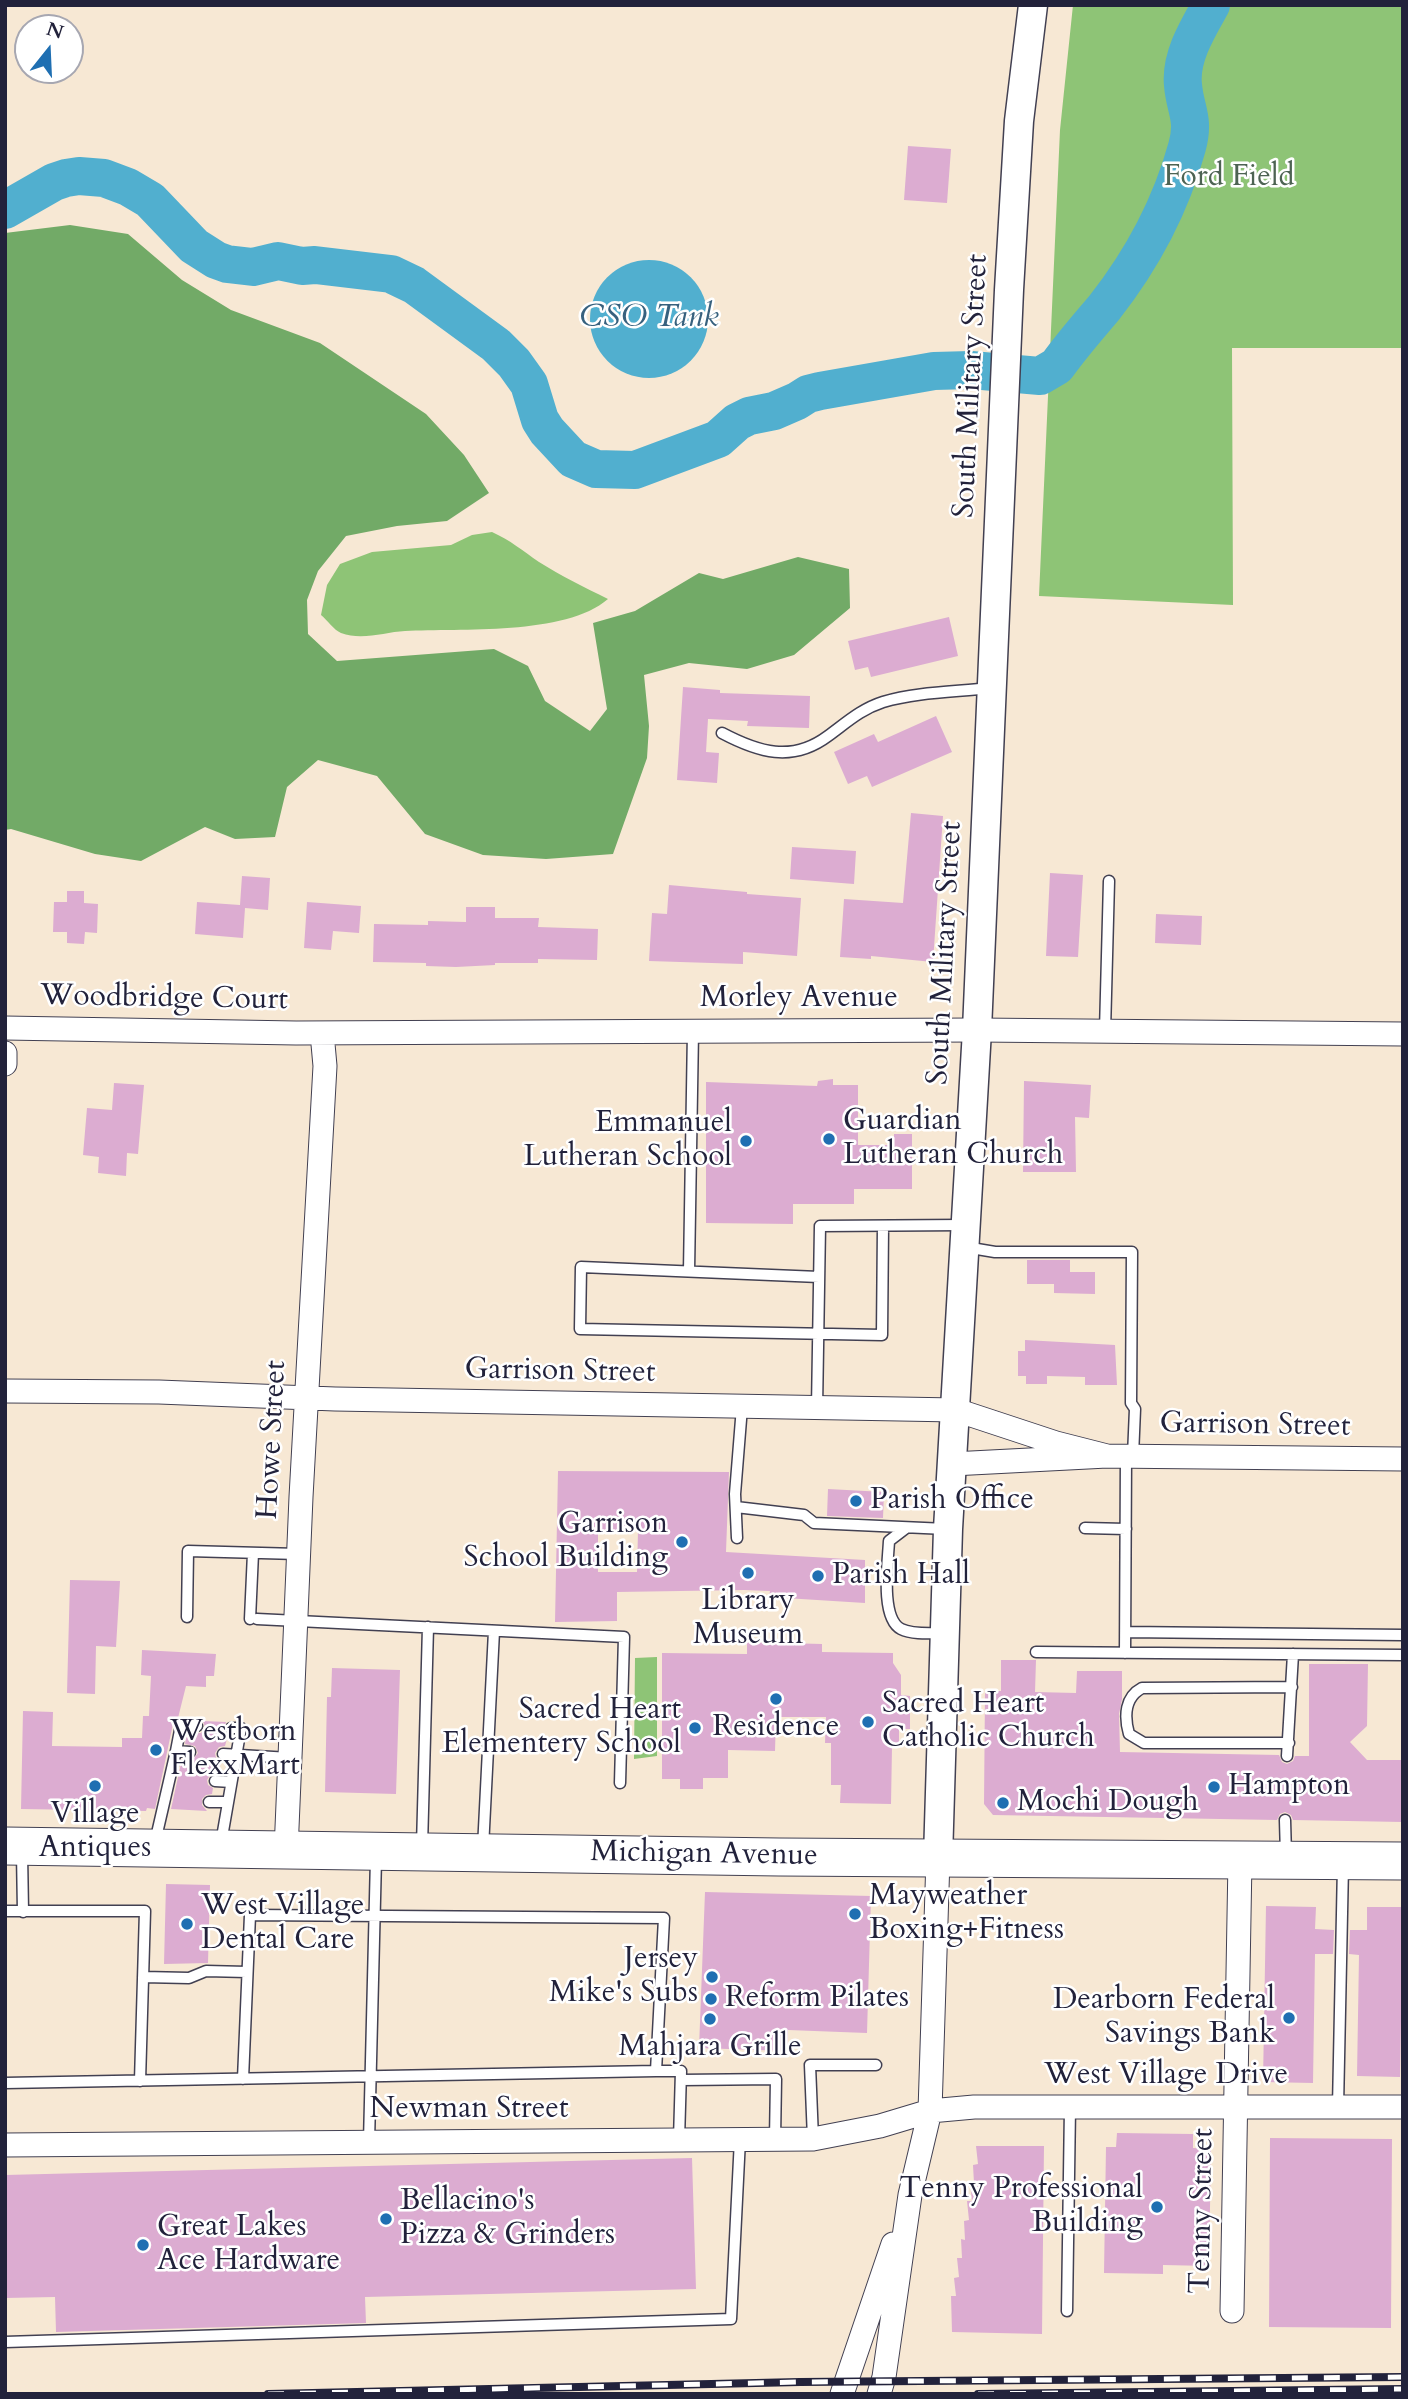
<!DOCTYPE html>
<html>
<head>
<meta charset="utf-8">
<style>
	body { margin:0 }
	#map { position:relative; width:1408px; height:2399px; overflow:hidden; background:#f7e8d4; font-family:Cardo,serif }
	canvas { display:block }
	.frame { position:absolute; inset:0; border:7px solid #22223b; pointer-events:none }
	.north { position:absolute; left:14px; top:14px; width:70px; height:70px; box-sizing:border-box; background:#fff; border:2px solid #a7a7b1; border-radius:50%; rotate:18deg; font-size:19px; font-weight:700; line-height:28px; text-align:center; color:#22223b }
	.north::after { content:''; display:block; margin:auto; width:24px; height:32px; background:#1f6fb2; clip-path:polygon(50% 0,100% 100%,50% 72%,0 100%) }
</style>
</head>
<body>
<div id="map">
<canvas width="1408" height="2399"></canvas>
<div class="frame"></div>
<div class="north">N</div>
</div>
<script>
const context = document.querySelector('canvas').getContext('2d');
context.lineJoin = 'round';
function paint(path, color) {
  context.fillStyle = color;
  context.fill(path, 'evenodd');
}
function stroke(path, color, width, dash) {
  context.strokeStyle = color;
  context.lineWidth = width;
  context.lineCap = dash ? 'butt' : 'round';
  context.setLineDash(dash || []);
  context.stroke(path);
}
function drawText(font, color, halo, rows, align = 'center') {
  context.font = font + ' Cardo,serif';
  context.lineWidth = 5;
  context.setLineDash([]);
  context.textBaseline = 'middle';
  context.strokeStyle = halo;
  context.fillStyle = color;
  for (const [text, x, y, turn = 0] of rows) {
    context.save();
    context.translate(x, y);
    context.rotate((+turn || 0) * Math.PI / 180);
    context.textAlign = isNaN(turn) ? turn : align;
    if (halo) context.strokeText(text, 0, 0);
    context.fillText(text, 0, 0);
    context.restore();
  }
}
paint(new Path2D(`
	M1073,5H1403V348H1232L1233,605L1039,596L1060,130Z
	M492,532C510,540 523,551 539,562C561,576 584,587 608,599C565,636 460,628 405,631C385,632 362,641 341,633C334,630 327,620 321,615L327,585L340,564L372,552L451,545L472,535Z
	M657,1657V1756L634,1759L635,1658Z`), '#8ec476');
paint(new Path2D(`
	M70,225L128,234L182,280L231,310L320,343L426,414L464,455L489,493L447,521L397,526L346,536L318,571L307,600L308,634L337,661L494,649L528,666L545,701L590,731L607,709L593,623L635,611L699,573L723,579L798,557L849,569L850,608L794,655L747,669L689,663L644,675L649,726L647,758L613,854L546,859L483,855L425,834L377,776L318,760L287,787L275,837L235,839L205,827L141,861L95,854L11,829L5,830V233Z`), '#72aa67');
paint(new Path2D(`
	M590 319a59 59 0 1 1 118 0a59 59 0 1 1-118 0Z`), '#51afcf');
stroke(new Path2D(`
	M5,210L54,182L66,178L79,176L104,178L128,187L150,200L194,246L216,260L227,264L253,267L278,261L302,266L315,265L391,274L414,285L496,345L514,363L529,384L540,420L547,431L573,459L596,469L635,470L718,439L737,422L749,416L774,411L797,401L808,394L820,391L934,371L971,370L1040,376L1057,366C1072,345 1088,327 1104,308C1141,261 1171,205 1187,147C1195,118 1185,110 1183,85C1180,57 1198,28 1211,5`), '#51afcf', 38);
paint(new Path2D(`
	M908,146L951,149L947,203L904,200Z
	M949,617L958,656L871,677L868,667L855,670L848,641Z
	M683,687L720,690V693L810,696L809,728L747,726L748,721L708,719L706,752L719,753L717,783L677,780Z
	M936,716L952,752L872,787L867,776L848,784L834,752L874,734L878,742Z
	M911,813L943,816L933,962L871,956V959L840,957L844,899L903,903Z
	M792,847L856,851L854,884L790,879Z
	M1050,873L1083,875L1078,957L1046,956Z
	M242,876L270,878L268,910L245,908L243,938L195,934L197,902L240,905Z
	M669,885L747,892V894L801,898L797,956L743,952V964L649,961L652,913L667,914Z
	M67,891H84V903L98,904L97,933L85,932L84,944L67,943V932H53L54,902H67Z
	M307,902L361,906L359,933L333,931L331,950L304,948Z
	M466,907H495V918H539L538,927L598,929L597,960L538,959V963H495V965L456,967L426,966V963L373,962L374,924L428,925V921L466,922Z
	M1156,914L1202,916L1201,945L1155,943Z
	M833,1079V1085H858V1145H894V1134H912V1189H854V1204H793V1224L706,1223V1082L817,1086L818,1081Z
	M1024,1081L1091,1085L1089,1118L1075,1117L1076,1172H1023Z
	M114,1083L144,1085L138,1154L127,1153L126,1176L98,1173L99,1157L83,1155L87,1108L112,1110Z
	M1027,1260H1070V1272H1095V1294L1054,1293V1284H1027Z
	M1025,1340L1115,1345L1117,1385H1085V1377L1047,1376V1384H1026V1376H1018V1351H1025Z
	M558,1471L729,1472L726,1552L865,1560V1603L769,1597L770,1591L744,1590L617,1592V1621L555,1622ZM638,1531L637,1572H598V1532Z
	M828,1489L884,1492L883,1518L827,1516Z
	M70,1580L120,1581L116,1647L96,1646L95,1694L67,1693Z
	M747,1642L822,1644V1652L893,1653V1663L901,1675V1695L910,1696V1729H899V1747H892L891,1804L840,1803L841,1785H831V1743H825L826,1717H776L775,1751L728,1750V1778H703V1789H680V1779H662V1653L747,1654Z
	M142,1650L216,1654L214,1676H206V1687L186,1686L178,1718L173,1724L155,1809L147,1808L146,1811L21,1809L23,1711L53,1712L52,1746L122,1747V1738H142L143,1716H149L151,1676L141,1675Z
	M1001,1660H1036L1035,1692L1076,1693L1077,1671H1122V1699L1119,1714L1120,1752L1279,1755L1282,1762L1287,1764L1293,1761L1295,1756H1309V1664H1368L1367,1726L1350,1742L1367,1760H1403V1822L1293,1820L1291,1815L1285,1812L1280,1814L1277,1820L993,1815L984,1804L985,1691H1001Z
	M332,1668L400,1670L396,1794L325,1792L327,1697H331Z
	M203,1721L226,1722L223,1729L228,1735L225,1746L219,1747L215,1753L216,1758L221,1761L218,1773L211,1774L207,1780L208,1785L213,1788L212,1794L206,1795L202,1799V1805L207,1811L171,1809L182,1759H193L198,1753L195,1746L185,1744L187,1733H201L205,1727Z
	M166,1884L210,1885L208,1963L164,1964Z
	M705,1892L871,1896L867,2033L788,2030L787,2051L699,2048Z
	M1266,1906L1316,1907L1315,1929L1334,1930L1333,1954H1315L1313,2083L1263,2082Z
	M1367,1907H1403L1400,2077L1357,2076L1359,1955L1349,1954L1350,1930H1367Z
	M1117,2133L1193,2134V2148L1211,2149L1209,2266L1163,2265V2274L1104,2273L1106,2147H1116Z
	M1270,2138L1392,2139L1391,2328L1269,2327Z
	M976,2146H1044L1042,2334L952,2332L951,2296H956L954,2278L959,2277L957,2258H962L961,2239L965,2240L964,2221L969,2220L967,2201H972L970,2183H974L973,2165L978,2164Z
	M692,2158L696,2289L365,2297L366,2323L56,2332L55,2297L5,2298V2175Z`), '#dcacd1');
const service = new Path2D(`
	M722,733C758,752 792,763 828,736C846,723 861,709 883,702C917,692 955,692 990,688
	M1105,1031L1109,881
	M965,1247L995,1252H1132L1131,1403L1135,1409L1133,1456
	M689,1271L693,1031
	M819,1277L581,1267L580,1329L882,1335L883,1226
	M817,1408L820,1226L964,1225
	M736,1507L804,1515L814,1523L946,1529
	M906,1528L889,1541C888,1562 880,1618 901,1629C913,1635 932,1633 945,1633
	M1085,1528L1126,1529
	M737,1538L735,1494L742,1407
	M187,1617L188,1551L298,1554
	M250,1619L253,1553
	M257,1619L624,1637L620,1783
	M1126,1632L1403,1635
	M1036,1652L1403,1655
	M1125,1653L1126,1456
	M1289,1743H1144L1129,1734C1124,1716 1125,1697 1142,1688L1292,1687
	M176,1751L181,1725L197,1726
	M223,1754L290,1758
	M1287,1756L1293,1654
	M215,1781L231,1782
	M209,1802H227
	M1285,1820L1286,1856
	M155,1842L176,1751L190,1752
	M221,1843L241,1728H231
	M422,1846L428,1627
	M483,1848L494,1631
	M22,1853L23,1912
	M5,1911H145L140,2081
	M143,1977L189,1978L206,1971L247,1972
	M656,2071H681L679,2140
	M681,2080L776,2079L775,2139
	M5,2083L656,2071L664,1918L250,1915L243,2079
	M1338,2107L1343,1865
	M813,2139L810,2065H876
	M369,2142L376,1858
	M1067,2311L1070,2107
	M5,2342L731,2319L740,2139`);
const minor = new Path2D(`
	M5,1028L296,1033L977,1030L1403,1034
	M5,1053V1064
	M5,1391L159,1392L335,1399L956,1410L1056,1443L1107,1456
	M952,1464L1107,1456L1403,1459
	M286,1851L301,1497L325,1066L322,1033
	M5,2145L813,2139L880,2126L930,2111L974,2107H1403
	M1232,2311L1240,1860
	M842,2394L893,2244
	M879,2394L884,2377L910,2195L930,2111L938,1858`);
const tertiary = new Path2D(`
	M938,1858L948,1529L977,1030L1009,290L1019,121L1033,5`);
const primary = new Path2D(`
	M5,1846L779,1857L1403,1861`);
stroke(service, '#424052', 13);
stroke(minor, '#424052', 25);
stroke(tertiary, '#424052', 31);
stroke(primary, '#424052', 39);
stroke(service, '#fff', 10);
stroke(minor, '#fff', 23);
stroke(tertiary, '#fff', 28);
stroke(primary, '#fff', 37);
const rail = new Path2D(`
	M268,2394L800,2382L1403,2377
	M978,2394L1403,2389`);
stroke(rail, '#22223b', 8);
stroke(rail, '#fff', 5, [16]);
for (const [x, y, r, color] of [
	[829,1139,7,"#1f6fb2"],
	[746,1141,7,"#1f6fb2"],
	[856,1501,7,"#1f6fb2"],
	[682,1542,7,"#1f6fb2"],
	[748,1573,7,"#1f6fb2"],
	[818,1576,7,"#1f6fb2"],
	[776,1699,7,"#1f6fb2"],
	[868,1722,7,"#1f6fb2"],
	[695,1728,7,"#1f6fb2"],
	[156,1750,7,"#1f6fb2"],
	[95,1786,7,"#1f6fb2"],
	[1214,1787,7,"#1f6fb2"],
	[1003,1803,7,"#1f6fb2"],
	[855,1914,7,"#1f6fb2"],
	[187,1924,7,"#1f6fb2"],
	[712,1977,7,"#1f6fb2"],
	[711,1999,7,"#1f6fb2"],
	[1289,2018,7,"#1f6fb2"],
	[710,2019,7,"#1f6fb2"],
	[1157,2207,7,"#1f6fb2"],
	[386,2219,7,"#1f6fb2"],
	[143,2245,7,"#1f6fb2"]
]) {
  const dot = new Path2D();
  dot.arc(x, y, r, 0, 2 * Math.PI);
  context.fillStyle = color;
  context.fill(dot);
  stroke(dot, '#fff', 2.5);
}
drawText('30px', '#4d6353', '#fff', [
	["Ford Field",1229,178]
]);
drawText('30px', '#22223b', '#fff', [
	["South Military Street",972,386,-87],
	["South Military Street",946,953,-87],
	["Woodbridge Court",164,999,1],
	["Morley Avenue",799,999],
	["Garrison Street",560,1372,1],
	["Garrison Street",1255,1426,1],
	["Howe Street",273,1440,-87],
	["Michigan Avenue",704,1855,1],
	["West Village Drive",1166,2076],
	["Newman Street",469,2110],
	["Tenny Street",1203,2211,-89]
]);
drawText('30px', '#22223b', '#fff', [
	["Guardian",843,1122],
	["Lutheran Church",843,1156],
	["Emmanuel",732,1124,"right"],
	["Lutheran School",732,1158,"right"],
	["Parish Office",870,1501],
	["Garrison",668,1525,"right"],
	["School Building",668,1559,"right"],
	["Parish Hall",832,1576],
	["Library",748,1602,"center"],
	["Museum",748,1636,"center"],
	["Sacred Heart",882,1705],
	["Catholic Church",882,1739],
	["Sacred Heart",681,1711,"right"],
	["Elementery School",681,1745,"right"],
	["Residence",776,1728,"center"],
	["Westborn",170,1733],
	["FlexxMart",170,1767],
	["Hampton",1228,1787],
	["Mochi Dough",1017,1803],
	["Village",95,1815,"center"],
	["Antiques",95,1849,"center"],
	["Mayweather",869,1897],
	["Boxing+Fitness",869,1931],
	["West Village",201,1907],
	["Dental Care",201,1941],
	["Jersey",698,1960,"right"],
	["Mike's Subs",698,1994,"right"],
	["Reform Pilates",725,1999],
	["Dearborn Federal",1275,2001,"right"],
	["Savings Bank",1275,2035,"right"],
	["Mahjara Grille",710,2048,"center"],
	["Tenny Professional",1143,2190,"right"],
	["Building",1143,2224,"right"],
	["Bellacino's",400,2202],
	["Pizza & Grinders",400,2236],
	["Great Lakes",157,2228],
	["Ace Hardware",157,2262]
], 'left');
drawText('italic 32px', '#37617e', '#fff', [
	["CSO Tank",649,319]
]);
</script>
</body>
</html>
